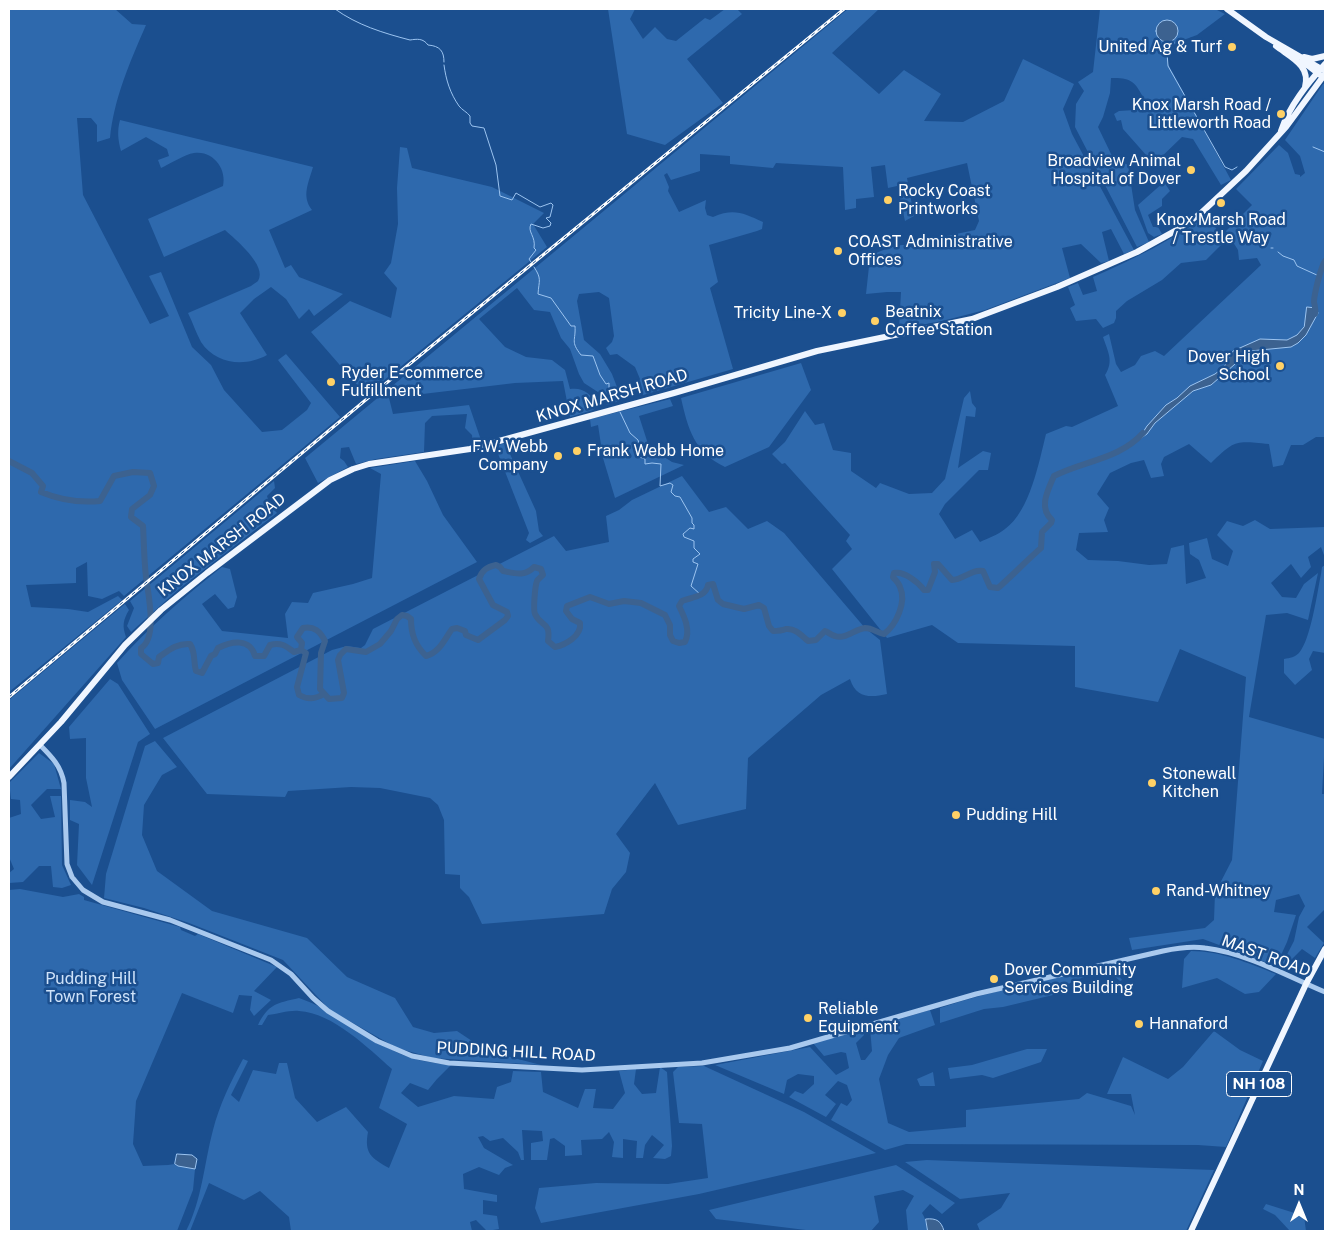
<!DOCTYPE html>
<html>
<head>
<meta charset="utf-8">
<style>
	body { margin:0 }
	#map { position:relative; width:1334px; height:1240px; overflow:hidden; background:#1b4f8f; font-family:"Public Sans",sans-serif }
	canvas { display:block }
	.frame { position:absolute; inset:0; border:10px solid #fff; pointer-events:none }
	.north { position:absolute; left:1274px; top:1180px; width:50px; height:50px; -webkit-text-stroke:4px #1b4f8f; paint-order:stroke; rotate:0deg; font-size:14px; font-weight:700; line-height:20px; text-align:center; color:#fff }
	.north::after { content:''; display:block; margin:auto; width:18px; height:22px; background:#fff; clip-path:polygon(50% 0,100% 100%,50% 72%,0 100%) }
</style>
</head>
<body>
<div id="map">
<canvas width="1334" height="1240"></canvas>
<div class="frame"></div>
<div class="north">N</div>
</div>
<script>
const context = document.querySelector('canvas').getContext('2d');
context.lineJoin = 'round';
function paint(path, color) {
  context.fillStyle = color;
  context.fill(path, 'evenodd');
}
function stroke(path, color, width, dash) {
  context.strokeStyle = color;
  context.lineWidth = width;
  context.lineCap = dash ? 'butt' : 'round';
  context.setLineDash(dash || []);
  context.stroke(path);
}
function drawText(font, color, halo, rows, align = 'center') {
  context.font = font + ' "Public Sans",sans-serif';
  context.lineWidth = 5;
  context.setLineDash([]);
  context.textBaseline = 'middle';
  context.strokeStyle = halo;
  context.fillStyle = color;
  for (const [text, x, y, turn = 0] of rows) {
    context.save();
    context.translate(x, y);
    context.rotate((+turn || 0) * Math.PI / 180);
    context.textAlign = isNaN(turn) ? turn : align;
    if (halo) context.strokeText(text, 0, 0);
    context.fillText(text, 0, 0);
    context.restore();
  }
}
paint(new Path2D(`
	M9,9H115L132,24L146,25C130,62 114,98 110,138L97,142V125L91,118H77L83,195L150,324L169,316L149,276L161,272L192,347L211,365L224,390L262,432L282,430L307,410L311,403L278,360L286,354L340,417L124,596L119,591L102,599L88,596L87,562L76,568V583L26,585L31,607L68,609L88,612L118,596L122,600L9,692Z
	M608,9H635L630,19L643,39L655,27L667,39L676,41L705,18L710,20L725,9H737L742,14L687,59L723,103L665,145L627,134Z
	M848,9H879L832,53L879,94L904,70L941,94L924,121L963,122L1004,101L1023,59L1074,84L1063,109L1072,134L1134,250L1124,254L1111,229L1102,232L1109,261L1101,263L1081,244L1062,248L1070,278L985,310L942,321L899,329L901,292H887L866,294L870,257C874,252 899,244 905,245C912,247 914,250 921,248L923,241L975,230L979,221L967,163L907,178L914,216L905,221L897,186L888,188L885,165L871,167L874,197L856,199V208L845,210L843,167L776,163L773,168L730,164V156L700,154V171L671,180L667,173L664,175L669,187L668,191L679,212L706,200L705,208L707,215L713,217C734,208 743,213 763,222L762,229L757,231L709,245L718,282L710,288L733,369L643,395L637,387L640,379L635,367L617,354L610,355L606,348L612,342L614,336L609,298L599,292L579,294L577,301L584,340L600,354L612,374L622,400L607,405L601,394L584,383L579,374L570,349L561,338L550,312L534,310L517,288L479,319L505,347L526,357L552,360L565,370L570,389C583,387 592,394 597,406L593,410L570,417L563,381L515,383L389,398L393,414L469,405L482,443L473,446L472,435L465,428L467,414L432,416L425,423L424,452L376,459L356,464L349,447L341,448L340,458L344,461L348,467L318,483L305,458Z
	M1100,9H1215L1225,14L1197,35L1178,42L1167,49L1168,64L1231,180L1221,185L1193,139L1182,137L1154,164L1123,129L1121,120L1117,121L1114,114L1119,111L1135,110L1143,97C1134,80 1130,78 1111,78L1110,93L1103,117L1098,127L1113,158L1128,165L1135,210L1149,242L1137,247L1075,127L1076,104L1084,91L1078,82L1093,72Z
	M1323,84H1325V437H1316L1303,445H1291L1283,465L1273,467L1269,444C1235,441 1236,439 1211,463L1189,444L1164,457L1161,464L1164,476L1151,478L1144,460L1131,463L1110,473L1097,494L1109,508L1104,520L1108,532L1079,533L1076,550L1088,560L1118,561L1149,565L1167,564L1171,548L1184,545L1186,584L1206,578L1199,560L1190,554L1189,543L1207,538L1212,559L1228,566L1233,551L1217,535L1227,521L1243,526L1255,520L1270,529L1325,527V558L1321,547L1308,557L1311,567L1301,578L1291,564L1271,583L1282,597L1296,598L1304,584L1318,573L1308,620L1287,613L1266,615L1249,717L1325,739L1322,794H1325V909L1307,927L1324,943L1315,958L1302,949L1289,962V972L1280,968L1294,941L1299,917L1305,906L1299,894L1276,900L1274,912L1296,915L1287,942L1276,966L1203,939L1132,950L1129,938L1205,928L1214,920L1215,893L1232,860L1246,677L1180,649L1158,702L1075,687V646L958,643L932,625L887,638L832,569L852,549L846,541L850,535L785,463L782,464L772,454L785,442L805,411L815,425L824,423L833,450L851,453V471L876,488L880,483L909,494L932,493L945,479L964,398L970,391L972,403L976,408L975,417L966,416L958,468L983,451L991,453L988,470H979L945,504L939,514L955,539L972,530L980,542C988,538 998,535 1005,529C1030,511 1039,462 1046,434L1066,426L1072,427L1118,406L1105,375C1114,361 1108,352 1103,337L1109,334L1116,364L1121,372L1135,365L1141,356L1155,351L1164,356L1261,265L1257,258L1239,260L1238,250L1226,231L1252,205L1236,189L1279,145L1288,153L1295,174L1300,175V177L1305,173L1300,156L1285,140Z
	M120,120L313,167C309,182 301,196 312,210L269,230L285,268L291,265L299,277L343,294L314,316L309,309L299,319L286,299L271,287L254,299L240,313L267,355C246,367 216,365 201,342C196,333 193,323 188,313L251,286C253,284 256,283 258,281C268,266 235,239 225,230L164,257L148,219L223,186C227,169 213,150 194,153C185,154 170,164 161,168L158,160L169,156L167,149L146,137L121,151C118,140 117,131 120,120Z
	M400,147L407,148L412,168L492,187L544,213L533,224L547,247L366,395L311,332L350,301L391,318L397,288L384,273L391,263L398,224L397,188Z
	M1164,182L1170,191L1162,199V206L1148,215L1153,227H1158L1162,234L1154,237L1148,233L1138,205Z
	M1208,215L1224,242L1206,260L1181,263L1162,280L1127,301L1116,311V318L1114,323L1103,328L1096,319L1076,321L1070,308L1075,305L1068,287L1078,283L1083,295L1097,291L1093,277C1134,259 1172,240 1208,215Z
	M801,363L811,390L769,447L725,467C694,452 688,429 681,398Z
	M670,399L673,406L639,416L649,447L672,462L684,465L615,498L603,458L598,425L591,427L590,419Z
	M505,443L536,511L539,531L543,536L530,543L526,540L529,533L495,446Z
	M415,461L427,481L443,515L477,562L155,729L122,680L117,663C149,627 184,597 222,567L230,569L237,597L234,607L228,609L215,594L202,604L222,631L288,638L285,614L292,602L308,603L313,593L353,584L372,578L381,474L370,468Z
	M682,476L709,512L726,507L748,529L767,521L784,533L865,628L880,640L887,694C870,698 856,698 850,679L821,695L748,758L746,809L678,825L655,783L616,834L630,853L626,872L612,889L604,914L482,924L469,897L460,888V875L445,874L444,820L438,805L430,798L380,788L351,787L288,791L285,797L207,794L163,738L332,650L347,646L361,648L365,645L373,629L554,536L566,551L609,542L606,516L619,510L632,500Z
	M274,481L275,488L267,496L269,503L277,513L179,589L131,632L127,626L134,608L130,601Z
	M1325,565V653L1313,651L1309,659L1312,670L1295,685L1284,673V659C1290,658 1295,657 1299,653C1311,639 1317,593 1321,574L1322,567Z
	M125,604L129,610C123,620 122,626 126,637L9,769V700Z
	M110,679L118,684L150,734L138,742L92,885L77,865L79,824L70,820V800L85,802L92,807L86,778V738L70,739L69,727Z
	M155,741L177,767L162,775L144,805L142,835L157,871L212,911L307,938L347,977L395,998L413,1027L434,1033L457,1031L487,1051L541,1065L433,1058L397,1048L330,1010L283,960L189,923L144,908L104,898L106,874L145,746Z
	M39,753L54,764L61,789H47L31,805L41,819L55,817L50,796H61L62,865L71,885L62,888L53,887L51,866H39L23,882L9,883V873L14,869L9,857V818L21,814L20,800L11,799L9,783Z
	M20,889L63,897L79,894L84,897V900L180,927L181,930L195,936L198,934L277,967L254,991L271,1000L254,1016L250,1010L252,996L239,995L233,1013L182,993L136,1101L133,1144L143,1166L168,1165L175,1164L178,1166L195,1169L193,1190L177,1231H9V890Z
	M1191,951C1221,951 1248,963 1276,974L1259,992L1245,994L1217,978L1182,988L1184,959Z
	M1105,968L1116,971L1122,980L1120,981L1113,975L1093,974L1073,981L1053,995L1003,1007L984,1009L940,1023V1008C994,990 1050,979 1105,968Z
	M299,998C334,1010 362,1036 394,1051C411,1060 432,1063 451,1065L437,1079L428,1090L410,1083L401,1093L418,1107L454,1096L494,1099L497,1087L511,1082L513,1071L541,1072L543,1092L578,1108L585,1089H596L593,1108L613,1109L625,1093L619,1071L636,1069L634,1084L642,1094L656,1093L660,1067L667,1072L672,1146L671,1156L665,1159L653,1158L664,1145L652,1135L645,1145L643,1158H636L637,1141L623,1139V1158L612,1157L614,1142L609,1132L602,1139L581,1140L582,1155L565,1156V1146L554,1138L550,1139L547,1160H531V1143L543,1141L542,1131L522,1130L524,1160H521L518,1152L503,1138L490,1141L483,1136L478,1137L484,1148L513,1165L505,1168L499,1175L479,1167L463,1174L464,1189L497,1195V1202L483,1200V1214L497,1216L499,1229L487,1231L476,1220L470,1222L472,1231H291L289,1217L260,1191L244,1200L209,1183L190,1231H186C202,1200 204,1164 213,1130C219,1106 231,1081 243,1059L248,1061L231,1095L239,1102L253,1070L276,1074L279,1063H287L295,1098L317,1122L346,1107L368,1132C364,1153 371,1158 389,1168L407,1124L379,1108L392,1069C368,1048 333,1013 299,1011C289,1010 278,1014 268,1015L262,1025H258C268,1004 277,1003 299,998Z
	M930,1010L935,1025L899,1038L888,1055L879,1079L888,1123L909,1132L966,1127V1110L1079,1099L1087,1093L1131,1106L1135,1115L1131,1094H1107L1123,1057L1168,1079L1183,1067L1214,1031L1240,1050L1263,1061L1226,1147L1198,1145L906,1144L885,1150L831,1120L841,1103L847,1106L852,1100L847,1085L838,1081L825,1095L836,1104L826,1117L789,1097L795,1091L803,1094L814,1084V1076L798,1074L787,1080L784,1094L715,1065L810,1047L836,1075L849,1068L846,1053L841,1052L824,1056L813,1043L864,1029V1035L856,1043L861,1060H865L872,1051L870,1028Z
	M1027,1049H1047L1041,1062L993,1078L982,1075L950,1079L948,1068L972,1065Z
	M704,1066L804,1112L876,1153L699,1194L541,1223L535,1208L539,1188L596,1183L668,1184L708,1178L702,1124L679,1123L673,1072L678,1067Z
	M933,1072L935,1086H920L917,1079Z
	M927,1160L952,1161L1214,1170L1186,1231H980L977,1224L1001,1208L1010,1193L960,1199L905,1162Z
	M896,1165L955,1203L942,1214L930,1204L922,1213C926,1219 926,1225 928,1231H908L906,1210L914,1196L903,1190L874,1196L879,1222L871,1231H814L716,1219L709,1210Z
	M1266,1204L1304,1216L1306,1231H1290L1275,1215L1263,1209Z`), '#2e69ad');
const water = new Path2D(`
	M1156 31a11 11 0 1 1 22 0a11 11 0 1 1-22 0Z
	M1307,307L1316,308L1318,313L1306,335L1298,343L1291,347L1250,351L1211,385L1193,391L1155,423L1147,434L1138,440L1147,426L1166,405L1177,398L1190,386L1215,374L1224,367L1233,351L1260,339L1287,340L1297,335L1304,327Z
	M177,1154L192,1155L197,1159L195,1169L178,1166L175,1164Z
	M926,1219C937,1218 941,1221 944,1231H928Z`);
paint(water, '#3c6290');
stroke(water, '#9cc4f0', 1);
stroke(new Path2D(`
	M335,9C357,25 383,33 410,40C417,39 423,38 428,45C440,46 444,51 444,62
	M1174,43L1167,53L1168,66L1225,167L1232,170L1237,167
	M444,65C446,80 450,93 459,106C462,110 467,112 470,116V123L472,126L484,128L496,165L500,196L512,200L516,193L540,207L551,203L553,205L550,217L546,218L551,223L550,226L543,228L531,224C527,232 536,236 534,248L536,250L529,259L531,262
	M1313,147L1325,152
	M1271,248H1273
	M1278,252L1283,256L1294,260L1297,266L1319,276
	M534,267C542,279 539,280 538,294L551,298L571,326H575C576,341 570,341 581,355L593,356L600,375L606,384L609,383V390L614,392V400
	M620,412L630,433L638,440L641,451L637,456L645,459V464L652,463L661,464L660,486L670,483L673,485L671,492L675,496L680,497L692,518V523L694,525V529L690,528L683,534L684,537L694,541V548L700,554L693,559V562L698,564L691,586L701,595`), '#9cc4f0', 1);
stroke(new Path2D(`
	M1315,314C1316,309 1315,307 1314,302C1314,295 1321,266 1325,261
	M9,461L32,473L43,486L41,492C60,500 79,503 100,501L114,476L133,472L150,473L154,486L150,495L132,509L131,517L143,526C144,543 144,560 146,577C148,593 158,638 141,648V654L153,664L158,663L159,657C169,650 177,643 190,644C196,653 193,661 196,671L202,673L211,656L215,654L218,648C232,641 250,638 255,656H264L270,645C281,642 286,646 294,652L301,650
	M324,694C315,699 308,700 299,695L297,687L306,653L301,650L302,643L297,637L303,628C314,626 320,631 325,641L321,653L320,689L329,699L342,698L344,693L338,660L340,655L346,649L366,652L380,644L391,631L397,619L402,615L407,616L411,619C411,634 415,645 426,656C440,652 444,640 452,629L457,628L465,631L466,635L478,640L505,620L508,616L507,612L493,605L479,579C482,570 487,567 496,565L500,567L503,571C514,573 525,577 534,567L541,569L543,575C541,577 538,579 537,581C535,586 533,610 535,614C541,627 551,621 548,641L555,647C565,645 582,636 580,623L572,619L566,611L567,606L590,597L609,604L624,601L641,603L665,615L670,625V635L673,641L679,643L685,642C691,630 684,616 679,606L682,601C692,597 706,597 708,585L713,584L718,600L723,604L744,609L759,605L764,608L769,626L773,631C778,631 781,631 786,629C795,628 801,635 808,641L816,640L825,631C828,632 831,635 835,636C845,640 855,629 865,628C873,628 877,633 884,634C896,625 907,602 900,587C899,583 895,580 893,577L894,573C904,571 918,582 924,590H928L935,572L934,564H938L952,580C963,580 971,569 983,571L990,587L998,588C1013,575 1026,561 1041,548L1042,532L1051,523L1052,520C1038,508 1048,490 1054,476C1083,461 1120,459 1143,433`), '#3c6290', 6);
stroke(new Path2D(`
	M40,745C52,757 61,766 64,783L67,864L72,877L83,890L103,902L170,920L271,960L291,974L313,998L328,1011L377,1041L412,1056L449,1063L582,1070L702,1063L790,1048L976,994L1163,951C1177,948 1191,946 1205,948C1247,953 1287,976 1325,992`), '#a9c9ee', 5);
stroke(new Path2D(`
	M1227,9L1266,37L1325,71
	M1276,46C1290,57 1311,65 1305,87
	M1304,57L1312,59L1325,56
	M1302,61L1320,75
	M1281,131C1289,106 1308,83 1325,64
	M9,777L61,722L125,645L161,610L207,573L330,480L353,469L369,464L470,449L674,393L817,351L972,319L1057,287L1137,252L1175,231L1200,214L1246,171L1286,127L1325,74
	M1191,1231L1306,984L1325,949`), '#f0f6ff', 6);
const rail = new Path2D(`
	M9,697L368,398L844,9`);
stroke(rail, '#fff', 3);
stroke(rail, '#1b4f8f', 1, [4]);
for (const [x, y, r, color] of [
	[1232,47,5,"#ffd166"],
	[1281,114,5,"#ffd166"],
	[1191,170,5,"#ffd166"],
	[888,200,5,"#ffd166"],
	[1221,203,5,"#ffd166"],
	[838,251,5,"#ffd166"],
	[842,313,5,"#ffd166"],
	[875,321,5,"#ffd166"],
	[1280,366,5,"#ffd166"],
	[331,382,5,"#ffd166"],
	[577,451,5,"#ffd166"],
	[558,456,5,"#ffd166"],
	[1152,783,5,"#ffd166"],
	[956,815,5,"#ffd166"],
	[1156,891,5,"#ffd166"],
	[994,979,5,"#ffd166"],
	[808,1018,5,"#ffd166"],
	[1139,1024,5,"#ffd166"]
]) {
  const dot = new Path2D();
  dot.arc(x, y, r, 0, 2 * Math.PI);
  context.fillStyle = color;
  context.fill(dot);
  stroke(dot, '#1b4f8f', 2);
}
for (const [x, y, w] of [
	[1259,1084,65]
]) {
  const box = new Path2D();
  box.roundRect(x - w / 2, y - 12.5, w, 25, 4);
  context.fillStyle = '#1b4f8f';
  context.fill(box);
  stroke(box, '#fff', 1);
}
drawText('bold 15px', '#fff', null, [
	["NH 108",1259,1084]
]);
drawText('16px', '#fff', '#1b4f8f', [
	["United Ag & Turf",1222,47,"right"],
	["Knox Marsh Road /",1271,105,"right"],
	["Littleworth Road",1271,123,"right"],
	["Broadview Animal",1181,161,"right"],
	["Hospital of Dover",1181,179,"right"],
	["Rocky Coast",898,191],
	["Printworks",898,209],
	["Knox Marsh Road",1221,220,"center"],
	["/ Trestle Way",1221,238,"center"],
	["COAST Administrative",848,242],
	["Offices",848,260],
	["Beatnix",885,312],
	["Coffee Station",885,330],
	["Tricity Line-X",832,313,"right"],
	["Dover High",1270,357,"right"],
	["School",1270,375,"right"],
	["Ryder E-commerce",341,373],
	["Fulfillment",341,391],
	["F.W. Webb",548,447,"right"],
	["Company",548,465,"right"],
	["Frank Webb Home",587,451],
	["Stonewall",1162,774],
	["Kitchen",1162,792],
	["Pudding Hill",966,815],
	["Rand-Whitney",1166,891],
	["Dover Community",1004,970],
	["Services Building",1004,988],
	["Reliable",818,1009],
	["Equipment",818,1027],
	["Hannaford",1149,1024]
], 'left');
drawText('16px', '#fff', '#1b4f8f', [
	["KNOX MARSH ROAD",612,396,-16],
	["KNOX MARSH ROAD",222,545,-38],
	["MAST ROAD",1266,956,20],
	["PUDDING HILL ROAD",516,1052,3]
]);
drawText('16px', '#cfe3fa', '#1b4f8f', [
	["Pudding Hill",91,979],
	["Town Forest",91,997]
]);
</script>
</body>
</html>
